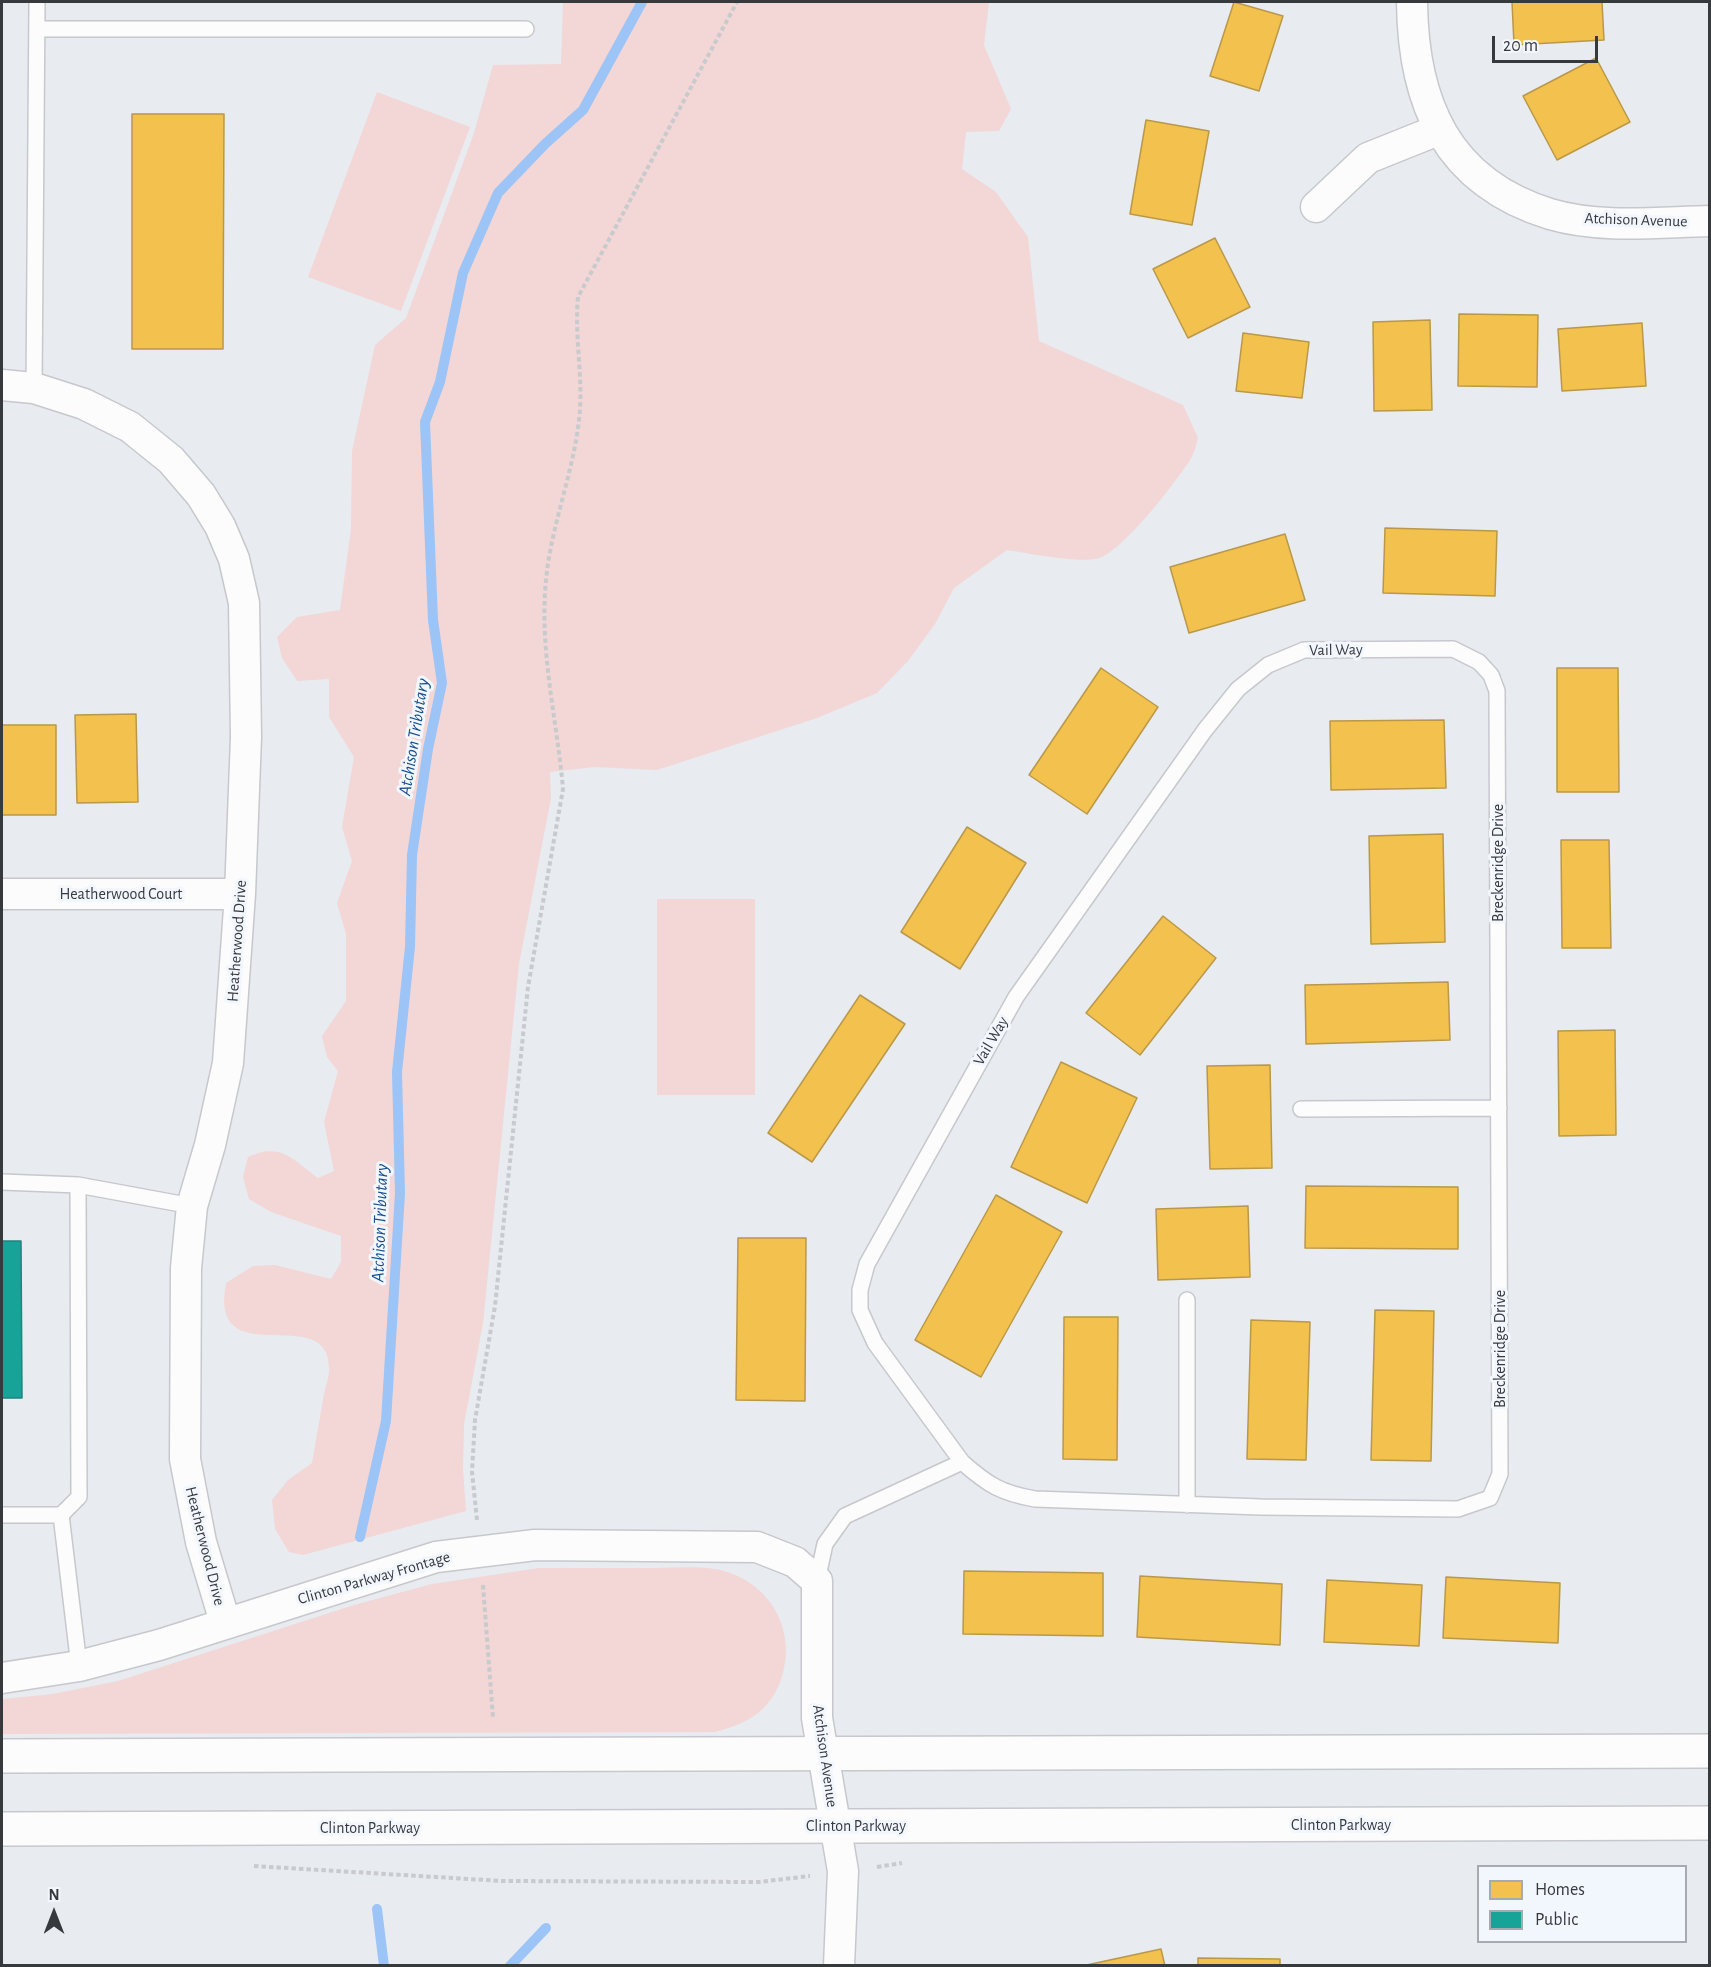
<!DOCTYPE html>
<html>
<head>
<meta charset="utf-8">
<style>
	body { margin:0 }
	#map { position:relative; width:1711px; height:1967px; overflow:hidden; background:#e8ebf0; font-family:"Alegreya Sans",sans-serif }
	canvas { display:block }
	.frame { position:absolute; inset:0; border:3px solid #373a3d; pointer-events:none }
	.legend { position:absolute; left:1477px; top:1865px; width:210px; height:78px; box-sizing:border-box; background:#f2f7fe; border:2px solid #a7abb1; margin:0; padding:8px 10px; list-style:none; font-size:18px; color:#373a3d }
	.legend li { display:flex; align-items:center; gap:12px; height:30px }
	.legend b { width:30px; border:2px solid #a7abb1 }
	.north { position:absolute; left:24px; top:1883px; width:60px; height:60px; -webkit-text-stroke:4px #f2f7fe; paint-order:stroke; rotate:0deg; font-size:16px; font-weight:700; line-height:24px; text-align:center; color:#373a3d }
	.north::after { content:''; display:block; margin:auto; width:21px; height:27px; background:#373a3d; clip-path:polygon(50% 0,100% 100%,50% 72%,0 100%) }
	.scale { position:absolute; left:1492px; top:36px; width:106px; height:27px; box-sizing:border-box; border:3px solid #373a3d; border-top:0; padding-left:8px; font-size:18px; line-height:21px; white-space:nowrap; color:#373a3d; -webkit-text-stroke:4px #f2f7fe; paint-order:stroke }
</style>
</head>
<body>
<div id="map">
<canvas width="1711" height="1967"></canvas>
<div class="frame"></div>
<ul class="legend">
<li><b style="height:16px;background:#f2c14e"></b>Homes</li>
<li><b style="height:16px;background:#17a398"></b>Public</li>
</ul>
<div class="north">N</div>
<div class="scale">20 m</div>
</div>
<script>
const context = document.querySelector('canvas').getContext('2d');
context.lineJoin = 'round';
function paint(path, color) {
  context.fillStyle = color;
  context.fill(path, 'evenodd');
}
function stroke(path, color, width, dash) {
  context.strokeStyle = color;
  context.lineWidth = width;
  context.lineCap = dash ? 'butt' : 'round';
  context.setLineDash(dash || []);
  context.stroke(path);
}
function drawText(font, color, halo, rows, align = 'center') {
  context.font = font + ' "Alegreya Sans",sans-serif';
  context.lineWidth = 6;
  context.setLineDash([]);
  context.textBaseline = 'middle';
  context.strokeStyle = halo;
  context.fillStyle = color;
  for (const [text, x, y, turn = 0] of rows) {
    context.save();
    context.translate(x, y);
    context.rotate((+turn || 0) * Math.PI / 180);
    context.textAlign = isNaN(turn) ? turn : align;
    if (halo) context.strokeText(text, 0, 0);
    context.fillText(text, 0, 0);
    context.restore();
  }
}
paint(new Path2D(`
	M563,2H989L984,45L1011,109L999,131L966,132L962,169L996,192L1028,237L1039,341L1183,405L1198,438C1196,445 1194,454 1190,460C1176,482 1123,551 1099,558C1081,564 1028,553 1007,550L954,588L935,624L908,661L877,693L817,718L657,770L595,767L550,772L551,798L519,964L483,1323L464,1424L463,1469L466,1511L303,1555L289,1552L275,1529L272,1500L288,1480L312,1463C316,1440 320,1417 324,1394C326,1385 330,1375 329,1367C328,1300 208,1377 226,1283L253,1266L275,1265L331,1279L341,1262V1236L271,1212L249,1199L243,1177L248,1157C281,1142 292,1159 318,1178L334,1171L324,1122L338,1071L327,1057L322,1036L346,1001V934L337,903L352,861L342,827L354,757L329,717V679L297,681L282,658L277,637L297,617L340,610L351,529L352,451L375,345L406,318L474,133L493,65L561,64Z
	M377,92L470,127L401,311L308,277Z
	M657,899H755V1095H657Z
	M539,1568C579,1568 619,1568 658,1568C681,1568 705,1565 727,1572C770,1585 795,1629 783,1673C773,1709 750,1723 715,1732L2,1734V1699L53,1694L118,1681L354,1605L432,1584Z`), '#f2d7d6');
const homes = new Path2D(`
	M1234,2L1283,16L1259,91L1210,76Z
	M1512,2H1602L1604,40L1514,45Z
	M1596,58L1630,122L1557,160L1523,96Z
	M132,114H224L223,349H132Z
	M1146,120L1209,131L1192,225L1130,214Z
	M1215,238L1250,307L1188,338L1153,269Z
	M1459,314L1538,315L1537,387L1458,386Z
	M1430,320L1432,410L1374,411L1373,322Z
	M1642,323L1646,386L1562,391L1558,329Z
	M1243,333L1309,342L1302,398L1236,391Z
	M1385,528L1497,531L1495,596L1383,593Z
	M1285,534L1305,600L1189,633L1170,567Z
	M1101,668L1158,707L1087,814L1029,775Z
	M1557,668H1618L1619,792H1557Z
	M136,714L138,802L77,803L75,715Z
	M1444,720L1446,788L1331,790L1330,721Z
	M2,725H56V815H2Z
	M967,827L1026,863L960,969L901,932Z
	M1443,834L1445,942L1371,944L1369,836Z
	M1561,840H1609L1611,948H1562Z
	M1163,916L1216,958L1140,1055L1086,1013Z
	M1448,982L1450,1040L1306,1044L1305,985Z
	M860,995L905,1024L812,1162L768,1133Z
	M1615,1030L1616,1135L1559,1136L1558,1031Z
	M1061,1062L1137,1098L1087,1203L1011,1167Z
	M1270,1065L1272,1168L1210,1169L1207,1066Z
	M1306,1186L1458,1187V1249L1305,1248Z
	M996,1195L1062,1232L981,1377L915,1340Z
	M1248,1206L1250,1277L1158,1280L1156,1209Z
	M738,1238H806L805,1401L736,1400Z
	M1375,1310L1434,1311L1431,1461L1371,1460Z
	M1064,1317H1118L1117,1460L1063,1459Z
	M1251,1320L1310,1322L1306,1460L1247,1459Z
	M964,1571L1103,1573V1636L963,1634Z
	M1140,1576L1282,1584L1280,1645L1137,1637Z
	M1446,1577L1560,1583L1558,1643L1443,1638Z
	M1327,1580L1422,1585L1419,1646L1324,1642Z
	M1161,1949L1165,1966H1082Z
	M1198,1958L1280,1959V1966H1198Z`);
paint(homes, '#f2c14e');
stroke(homes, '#ba9849', 1.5);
const public = new Path2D(`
	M2,1241H21L22,1398H2Z`);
paint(public, '#17a398');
stroke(public, '#21847d', 1.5);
stroke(new Path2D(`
	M360,1537L386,1421L400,1193L397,1072L410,947L412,855L428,749L442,683L433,620L425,422L440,382L463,273L498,193L545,144L583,110L642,2
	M377,1909L384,1966
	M510,1966L546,1928`), '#9cc4f6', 10);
const lane = new Path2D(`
	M37,29H526
	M34,388L37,2
	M1301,1109L1499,1108
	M2,1182L78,1185
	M1187,1505V1300
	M2,1515H61
	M817,1581L825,1544L845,1516L962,1462L875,1343L860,1310V1290L867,1264L1016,997L1205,730L1238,689L1268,665L1304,650L1453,649L1479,662L1491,675L1497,691L1500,1474L1490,1498L1458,1509L1261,1507L1035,1499C1001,1493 988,1485 962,1462
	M79,1666L61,1515L79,1497L78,1185L192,1206`);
const street = new Path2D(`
	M1412,2C1413,102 1446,182 1550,214C1600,229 1658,222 1710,221
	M1316,207L1368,158L1438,130
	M2,385L34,388L84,404L130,427L171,460L201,495L220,526L234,559L244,603L246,737L240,894L228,1063L210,1145L192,1206L186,1268L185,1459L201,1542L225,1622
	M2,894H240
	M2,1678L79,1666L159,1645L436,1557L535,1545L757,1547L795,1562L817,1581V1718L843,1871L839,1966`);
const primary = new Path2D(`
	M2,1756L1710,1751
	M2,1829L1710,1823`);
stroke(lane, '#c6c8cc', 18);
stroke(street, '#c6c8cc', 33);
stroke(primary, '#c6c8cc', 36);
stroke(new Path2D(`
	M477,1520L472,1472L475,1420L495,1306L528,987L563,789C557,719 539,651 546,580C551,526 573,474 579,420C584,379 574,338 578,297L737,2
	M483,1585L493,1718
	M254,1866L502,1881L759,1882L810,1876
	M877,1867L902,1863`), '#c9cacd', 4, [4.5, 3]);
stroke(lane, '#fcfcfd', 15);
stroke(street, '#fcfcfd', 30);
stroke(primary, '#fcfcfd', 33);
drawText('16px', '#373a3d', '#f2f7fe', [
	["Atchison Avenue",1636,220,2],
	["Vail Way",1336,650,-1],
	["Breckenridge Drive",1498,863,-90],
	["Heatherwood Court",121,894],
	["Heatherwood Drive",237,941,-86],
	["Vail Way",991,1041,-60],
	["Breckenridge Drive",1500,1349,-90],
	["Heatherwood Drive",205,1546,76],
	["Clinton Parkway Frontage",374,1578,-16],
	["Atchison Avenue",825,1756,82],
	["Clinton Parkway",1341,1825],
	["Clinton Parkway",856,1826],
	["Clinton Parkway",370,1828]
]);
drawText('italic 18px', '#164d8a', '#f2f7fe', [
	["Atchison Tributary",414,737,-81],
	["Atchison Tributary",380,1223,-88]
]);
</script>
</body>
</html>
